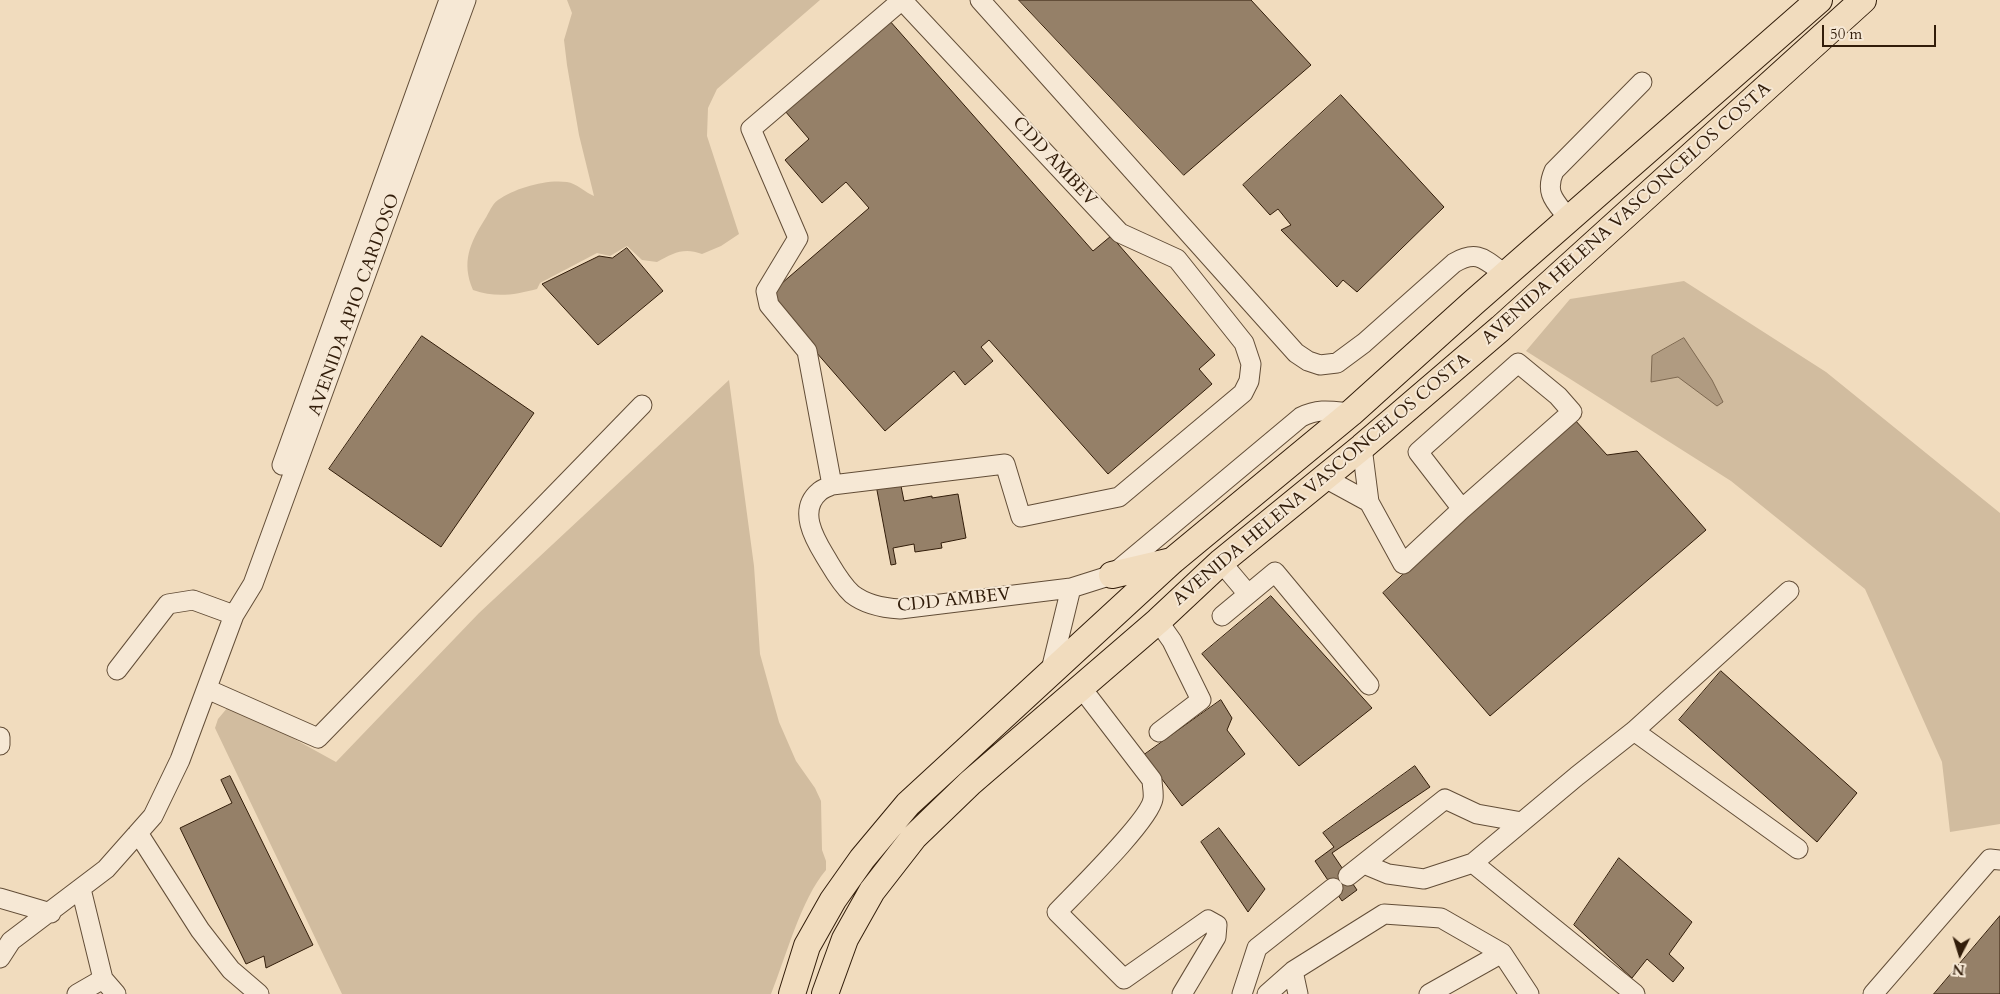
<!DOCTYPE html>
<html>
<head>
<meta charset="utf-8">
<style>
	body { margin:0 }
	#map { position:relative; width:2000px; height:994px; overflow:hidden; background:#f1dcbe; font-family:Cardo,serif }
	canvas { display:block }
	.north { position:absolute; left:1935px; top:929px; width:50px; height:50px; -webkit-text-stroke:4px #f6e8d5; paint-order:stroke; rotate:185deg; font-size:14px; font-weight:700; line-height:20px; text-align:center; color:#321d0a }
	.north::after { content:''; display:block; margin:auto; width:18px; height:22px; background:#321d0a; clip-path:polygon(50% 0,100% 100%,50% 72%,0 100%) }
	.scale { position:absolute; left:1822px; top:25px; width:114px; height:22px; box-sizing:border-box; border:2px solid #321d0a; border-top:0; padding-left:6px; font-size:15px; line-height:18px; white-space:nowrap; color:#321d0a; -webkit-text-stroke:4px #f6e8d5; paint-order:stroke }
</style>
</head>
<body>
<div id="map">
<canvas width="2000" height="994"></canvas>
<div class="north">N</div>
<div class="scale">50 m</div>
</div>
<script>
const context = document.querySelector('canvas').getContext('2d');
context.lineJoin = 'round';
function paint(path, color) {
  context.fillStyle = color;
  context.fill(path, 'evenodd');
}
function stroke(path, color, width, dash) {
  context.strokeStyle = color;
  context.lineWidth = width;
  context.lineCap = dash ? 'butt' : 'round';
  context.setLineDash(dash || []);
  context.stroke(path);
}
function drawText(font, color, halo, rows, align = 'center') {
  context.font = font + ' Cardo,serif';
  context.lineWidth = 4;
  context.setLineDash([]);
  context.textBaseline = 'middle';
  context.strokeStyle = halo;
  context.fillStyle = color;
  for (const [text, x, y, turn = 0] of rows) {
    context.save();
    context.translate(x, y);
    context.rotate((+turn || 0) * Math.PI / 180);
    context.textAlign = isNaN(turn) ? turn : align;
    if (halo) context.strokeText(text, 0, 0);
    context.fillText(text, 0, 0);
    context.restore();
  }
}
paint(new Path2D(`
	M567,0H820L717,89L708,108L707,136L739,234L721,246L702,254C684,247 673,253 657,262L642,260L627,246L610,256L597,253L540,283L537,289C514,295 496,298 473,290C461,262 470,243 485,219C489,213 492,204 498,200C515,188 546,179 567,182C576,183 586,193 594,196L579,135L567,65L564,40L572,13Z
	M1684,281L1826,372L2000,513V824L1950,832L1942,762L1865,589L1731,481L1526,351L1570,299Z
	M729,380L754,566L760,654L779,722L796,761L815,788L821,801L822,850L826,861V870C801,899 786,957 771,994H342L215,728L218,719L228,707L240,709L336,762L479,613Z`), '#d1bc9f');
const water = new Path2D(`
	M1684,338L1712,380L1723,402L1717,406L1678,377L1651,382L1652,356Z`);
paint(water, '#b09b81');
stroke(water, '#7e6951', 1);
const building = new Path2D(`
	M1019,0H1251L1311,65L1184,175Z
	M889,20L1093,251L1111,236L1215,355L1199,369L1212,384L1108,474L989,340L981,347L993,361L965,385L954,371L885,431L767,296L869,208L846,182L822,203L785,160L809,139L785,111Z
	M1341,95L1444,207L1357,292L1343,280L1337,287L1281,230L1291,225L1278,209L1270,215L1243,185Z
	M627,248L663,291L598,345L542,284L599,256L612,258Z
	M422,336L534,413L441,547L329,469Z
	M1574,419L1607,455L1637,451L1706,530L1490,716L1383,593Z
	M900,481L904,501L932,496V498L958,494L966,538L941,543L942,548L915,552L914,544L893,548L896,564L891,565L876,485Z
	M1271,596L1372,708L1299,766L1202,654Z
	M1721,671L1857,793L1817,842L1679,720Z
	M1221,700L1232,718L1227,730L1245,754L1182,806L1144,755Z
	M1415,766L1430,787L1332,853L1357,890L1342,901L1315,861L1334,847L1323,833Z
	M230,776L313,945L266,968L264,956L246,964L180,828L232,803L221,780Z
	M1219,828L1265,889L1248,912L1201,842Z
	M1619,858L1692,922L1669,954L1684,968L1673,982L1647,959L1632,978L1574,925Z
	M2000,916V994H1934Z`);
paint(building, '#958068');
stroke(building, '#321d0a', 1);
const minor = new Path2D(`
	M980,0L1296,353L1308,361L1320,365L1337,363L1364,343L1454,263C1478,249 1485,260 1506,275
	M1569,219C1556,202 1544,194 1554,171L1642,82
	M1362,447L1369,502L1403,564L1462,509L1572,412L1558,396L1518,363L1418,452L1462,509
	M282,465L449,0
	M1325,478L1369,502
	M832,485L1005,464L1021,517L1119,497L1243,393L1249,381L1251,364L1244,343L1177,259L1120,233L902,0L751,129L798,238L766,291L769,305L807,351L832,485C828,487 822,489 819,492C798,510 814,538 825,556C833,569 840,583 852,594C866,605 883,608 900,609L1071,588L1112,575L1301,417C1319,408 1331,411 1351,413
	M1221,562L1248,594
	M1222,616L1275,572L1369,685
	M1158,621L1172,641L1201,700L1159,732
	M117,670L168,604L193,600L234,615
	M1050,674L1071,588
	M1080,686L1152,780C1152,785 1154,793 1153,799C1150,820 1075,893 1057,912L1124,979L1208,920L1217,925L1216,937L1182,994
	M207,689L318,738L642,405
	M1634,731L1798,849
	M0,737V745
	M138,833L200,930L231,970L259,994
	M1473,863L1635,994
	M1364,864L1388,874L1424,879L1473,863L1577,776L1634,731L1789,591
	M1348,876L1445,799L1477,814L1522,822
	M81,889L103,979
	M0,898L51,913
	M0,958L11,941L106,869L153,816L180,760L234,615L253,584L466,0
	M1293,971L1298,994
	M77,994L103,979L116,994
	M1242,994L1257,948L1333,888
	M1267,994L1293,971L1384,914L1441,918L1502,953L1529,994
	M1429,994L1502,953
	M1873,994L1990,859L2000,860`);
const highway = new Path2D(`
	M1112,575L1172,561
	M792,994L807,946L833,900L862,859L908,804L1172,561L1351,413L1473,303L1819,0
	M825,994L845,939L872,891L914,837L970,783L1158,621L1221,562L1362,447L1501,328L1863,0`);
stroke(minor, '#624d37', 21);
stroke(highway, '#321d0a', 28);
stroke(minor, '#f6e8d5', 19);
stroke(highway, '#f1dcbe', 26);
drawText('18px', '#321d0a', '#f6e8d5', [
	["CDD AMBEV",1054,162,47],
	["AVENIDA HELENA VASCONCELOS COSTA",1627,214,-42],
	["AVENIDA APIO CARDOSO",355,305,-70],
	["AVENIDA HELENA VASCONCELOS COSTA",1322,480,-40],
	["CDD AMBEV",954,601,-6]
]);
</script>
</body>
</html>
